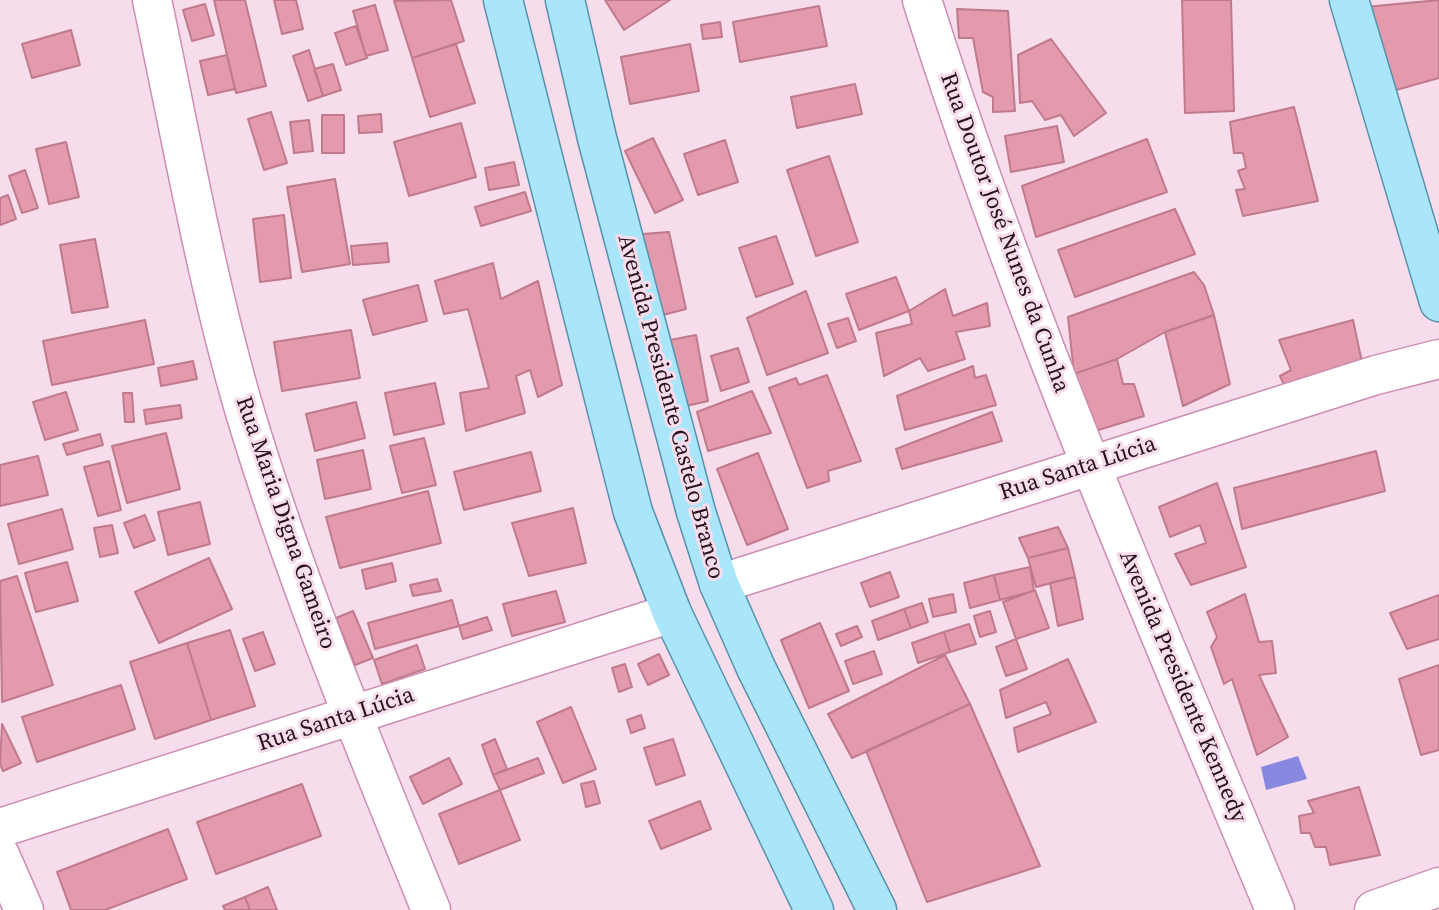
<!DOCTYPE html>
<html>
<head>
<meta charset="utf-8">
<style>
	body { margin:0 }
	canvas { display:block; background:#f7dceb }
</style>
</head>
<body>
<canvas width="1439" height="910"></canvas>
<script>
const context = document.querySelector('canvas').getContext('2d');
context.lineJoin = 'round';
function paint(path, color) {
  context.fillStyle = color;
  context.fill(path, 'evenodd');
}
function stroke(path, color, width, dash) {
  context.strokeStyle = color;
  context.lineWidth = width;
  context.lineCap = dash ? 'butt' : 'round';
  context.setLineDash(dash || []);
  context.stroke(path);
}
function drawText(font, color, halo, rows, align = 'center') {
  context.font = font + ' "Source Serif 4",serif';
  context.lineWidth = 6;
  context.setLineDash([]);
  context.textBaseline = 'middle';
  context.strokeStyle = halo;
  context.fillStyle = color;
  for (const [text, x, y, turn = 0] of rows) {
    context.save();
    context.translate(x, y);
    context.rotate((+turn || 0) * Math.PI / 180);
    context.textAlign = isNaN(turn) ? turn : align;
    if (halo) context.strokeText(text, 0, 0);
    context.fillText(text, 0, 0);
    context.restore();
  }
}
paint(new Path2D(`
	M1298,756L1307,779L1266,790L1261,767Z`), '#8988e0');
const building = new Path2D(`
	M214,0H245L266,86L236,93Z
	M274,0H296L303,29L282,34Z
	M451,0L464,41L412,58L394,1Z
	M605,0H670L624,30Z
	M1182,0H1231L1234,111L1185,113Z
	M1439,0V78L1389,92L1365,7Z
	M205,4L214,35L192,41L183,10Z
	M375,5L388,50L366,56L353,11Z
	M819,6L827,46L740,62L733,22Z
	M957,9L1008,11L1015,111L993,112V97L983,92L973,38H959Z
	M720,22L722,37L703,39L701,25Z
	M356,26L367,58L346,65L335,33Z
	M71,30L80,65L32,78L22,44Z
	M1051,39L1106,113L1074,136L1061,115L1045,120L1032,101L1020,103L1018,55Z
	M456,44L475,103L430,117L412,58Z
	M690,44L699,91L630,104L621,57Z
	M309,50L323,96L308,101L293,56Z
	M227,55L235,89L208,95L200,61Z
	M333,64L341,90L323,96L314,69Z
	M855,84L862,114L797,128L791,97Z
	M1294,107L1318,201L1243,216L1236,190L1245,189L1238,171L1246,168L1243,153H1234L1230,122Z
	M271,112L287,163L264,170L248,119Z
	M381,114L382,132L359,133L358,116Z
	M322,115H344V153H322Z
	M309,120L313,151L294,153L290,122Z
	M461,123L476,177L409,196L394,142Z
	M1057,126L1064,162L1011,172L1005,136Z
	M653,138L683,200L655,213L625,151Z
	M1147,139L1167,192L1036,237L1022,186Z
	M725,140L738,182L698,195L684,154Z
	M66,142L79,197L49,204L36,149Z
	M829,156L858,242L816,256L787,170Z
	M514,162L519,185L489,190L485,168Z
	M25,170L38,208L22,213L9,176Z
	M335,179L350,264L302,272L287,187Z
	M525,192L531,211L481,226L475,207Z
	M8,195L16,219L0,225V198Z
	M1175,209L1195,254L1075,297L1058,250Z
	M284,215L291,278L260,282L253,219Z
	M669,232L686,309L659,316L642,234Z
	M776,236L793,284L756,297L739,248Z
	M95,239L108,307L72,313L60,245Z
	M387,243L389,262L353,265L351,246Z
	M493,263L501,299L538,281L562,385L538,397L530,370L516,376L525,413L466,431L460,393L489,388L468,309L444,314L435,281Z
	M1194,272L1204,285L1214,315L1165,332L1117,359L1074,374L1068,317Z
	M896,277L909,311L859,330L846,294Z
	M418,285L427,321L373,335L363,300Z
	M945,289L953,316L987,303L990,326L956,332L965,359L928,371L920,358L884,376L876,333L912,324L909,311Z
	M806,291L828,353L767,375L747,318Z
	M1214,315L1230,384L1183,406L1165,332Z
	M848,318L856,341L837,348L828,324Z
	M145,320L154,364L52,385L43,341Z
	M1353,320L1365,376L1290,398L1280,376L1291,370L1279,340Z
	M351,330L360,378L282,391L274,342Z
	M696,335L708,401L686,406L670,340Z
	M738,348L749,382L721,391L711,356Z
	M1117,359L1123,384H1134L1144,416L1092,432L1074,374Z
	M193,361L197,379L161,386L158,368Z
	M973,366L975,378L986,375L996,405L905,430L897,396Z
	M827,375L861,461L828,471L829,481L807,488L769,388L796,378L799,385Z
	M435,383L444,424L394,435L385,393Z
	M752,391L771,433L708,451L697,412Z
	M66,392L78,430L45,440L33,402Z
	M123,393H132L134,422H125Z
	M356,402L365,438L315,451L306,414Z
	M180,405L182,418L146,424L144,410Z
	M992,412L1002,441L902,469L896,449Z
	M166,433L180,489L127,503L112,446Z
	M100,434L103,445L67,455L63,444Z
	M424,438L436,485L402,493L390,446Z
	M363,450L371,489L325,499L317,460Z
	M1376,451L1385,491L1242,529L1234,488Z
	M531,452L541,491L464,510L454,472Z
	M758,453L788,529L747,545L717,469Z
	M38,456L48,495L0,506V465Z
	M109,461L121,510L98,516L84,467Z
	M1217,483L1246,567L1191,585L1175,554L1206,543L1200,525L1170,537L1159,507Z
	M428,491L441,543L340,568L326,517Z
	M200,502L210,544L168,555L158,512Z
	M573,508L586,563L529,576L512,523Z
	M62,509L73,549L19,564L8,524Z
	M145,515L155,540L134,548L124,523Z
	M112,525L118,553L100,557L94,528Z
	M1058,527L1068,548L1028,558L1019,538Z
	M1068,548L1075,577L1036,587L1028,558Z
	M209,558L232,609L159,643L135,592Z
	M67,562L78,601L36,612L25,573Z
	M392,563L396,581L366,589L362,570Z
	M1030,567L1034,591L1000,600L994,575Z
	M890,572L899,597L870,607L861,583Z
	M994,575L1000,600L970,608L964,583Z
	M17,576L53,685L2,702L0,581Z
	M1075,577L1083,619L1058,626L1050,583Z
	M437,579L441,591L413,596L410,585Z
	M1035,590L1049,628L1016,639L1003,602Z
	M556,591L565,622L512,636L503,604Z
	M953,594L956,612L933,617L929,599Z
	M1245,594L1259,642L1272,641L1276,673L1259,675L1288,737L1257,755L1232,679L1224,684L1211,647L1217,637L1207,612Z
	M1439,595V639L1407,649L1390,613Z
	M452,600L459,626L375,649L368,623Z
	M922,603L928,622L911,628L904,609Z
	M904,609L911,628L878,640L872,621Z
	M353,611L373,658L355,665L336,618Z
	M990,611L996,632L980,637L974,616Z
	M487,617L492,630L463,639L459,626Z
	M820,623L849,691L809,708L781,640Z
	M969,624L976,644L950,652L944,632Z
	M857,626L862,637L841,646L836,634Z
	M230,630L255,706L211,720L187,643Z
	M263,632L275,664L255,671L243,639Z
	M944,632L950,652L918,663L912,643Z
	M1016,639L1027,669L1006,676L996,647Z
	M187,643L211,720L155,739L130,662Z
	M417,645L425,669L382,684L374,660Z
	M874,651L882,674L853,684L845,661Z
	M659,654L669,675L648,685L638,664Z
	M945,655L970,704L852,758L828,714Z
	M1068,659L1096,722L1018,752L1014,728L1051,714L1046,702L1006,718L1000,690Z
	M625,664L632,687L619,692L612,668Z
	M1439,665V750L1421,755L1399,679Z
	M121,685L135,729L37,762L22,717Z
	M970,704L1040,866L927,902L866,751Z
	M571,707L596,769L563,783L537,722Z
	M641,715L645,728L631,733L627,720Z
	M2,724L21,763L3,771L0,764Z
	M495,739L507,769L493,775L482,745Z
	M673,739L685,775L656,785L644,748Z
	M449,758L462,784L423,804L410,777Z
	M538,758L544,773L500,790L493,775Z
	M594,781L600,803L586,807L581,784Z
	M302,784L321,836L216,874L197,822Z
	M1359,787L1380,855L1330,865L1326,847H1315L1310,833H1301L1299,816L1314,813L1308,801Z
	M500,790L520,840L459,864L439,814Z
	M700,801L711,829L661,849L649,821Z
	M168,829L187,879L105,910H71L57,872Z
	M268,887L277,910H250L245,897Z
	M245,897L250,910H225L223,906Z`);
paint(building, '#e29aac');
stroke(building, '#c07a8c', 2);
const minor = new Path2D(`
	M152,0C181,136 205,275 244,409C295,580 364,745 431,910
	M922,0C1020,311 1150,610 1275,910
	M719,584L1376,375L1439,359
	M0,828L672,613
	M0,855L24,910
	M1374,910L1439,887`);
const primary = new Path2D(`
	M503,0L633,512L672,613L814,910
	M565,0L597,138L696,512L719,584L756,668L877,910
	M1349,0L1439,302`);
stroke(minor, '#cc8eb4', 41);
stroke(primary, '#5891ac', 41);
stroke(minor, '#fff', 38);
stroke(primary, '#aae6fb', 38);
drawText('23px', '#28111f', '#f7dceb', [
	["Rua Doutor José Nunes da Cunha",1004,233,70],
	["Avenida Presidente Castelo Branco",670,407,75],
	["Rua Santa Lúcia",1078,469,-18],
	["Rua Maria Digna Gameiro",285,523,71],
	["Avenida Presidente Kennedy",1182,687,67],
	["Rua Santa Lúcia",336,720,-18]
]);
</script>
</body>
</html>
